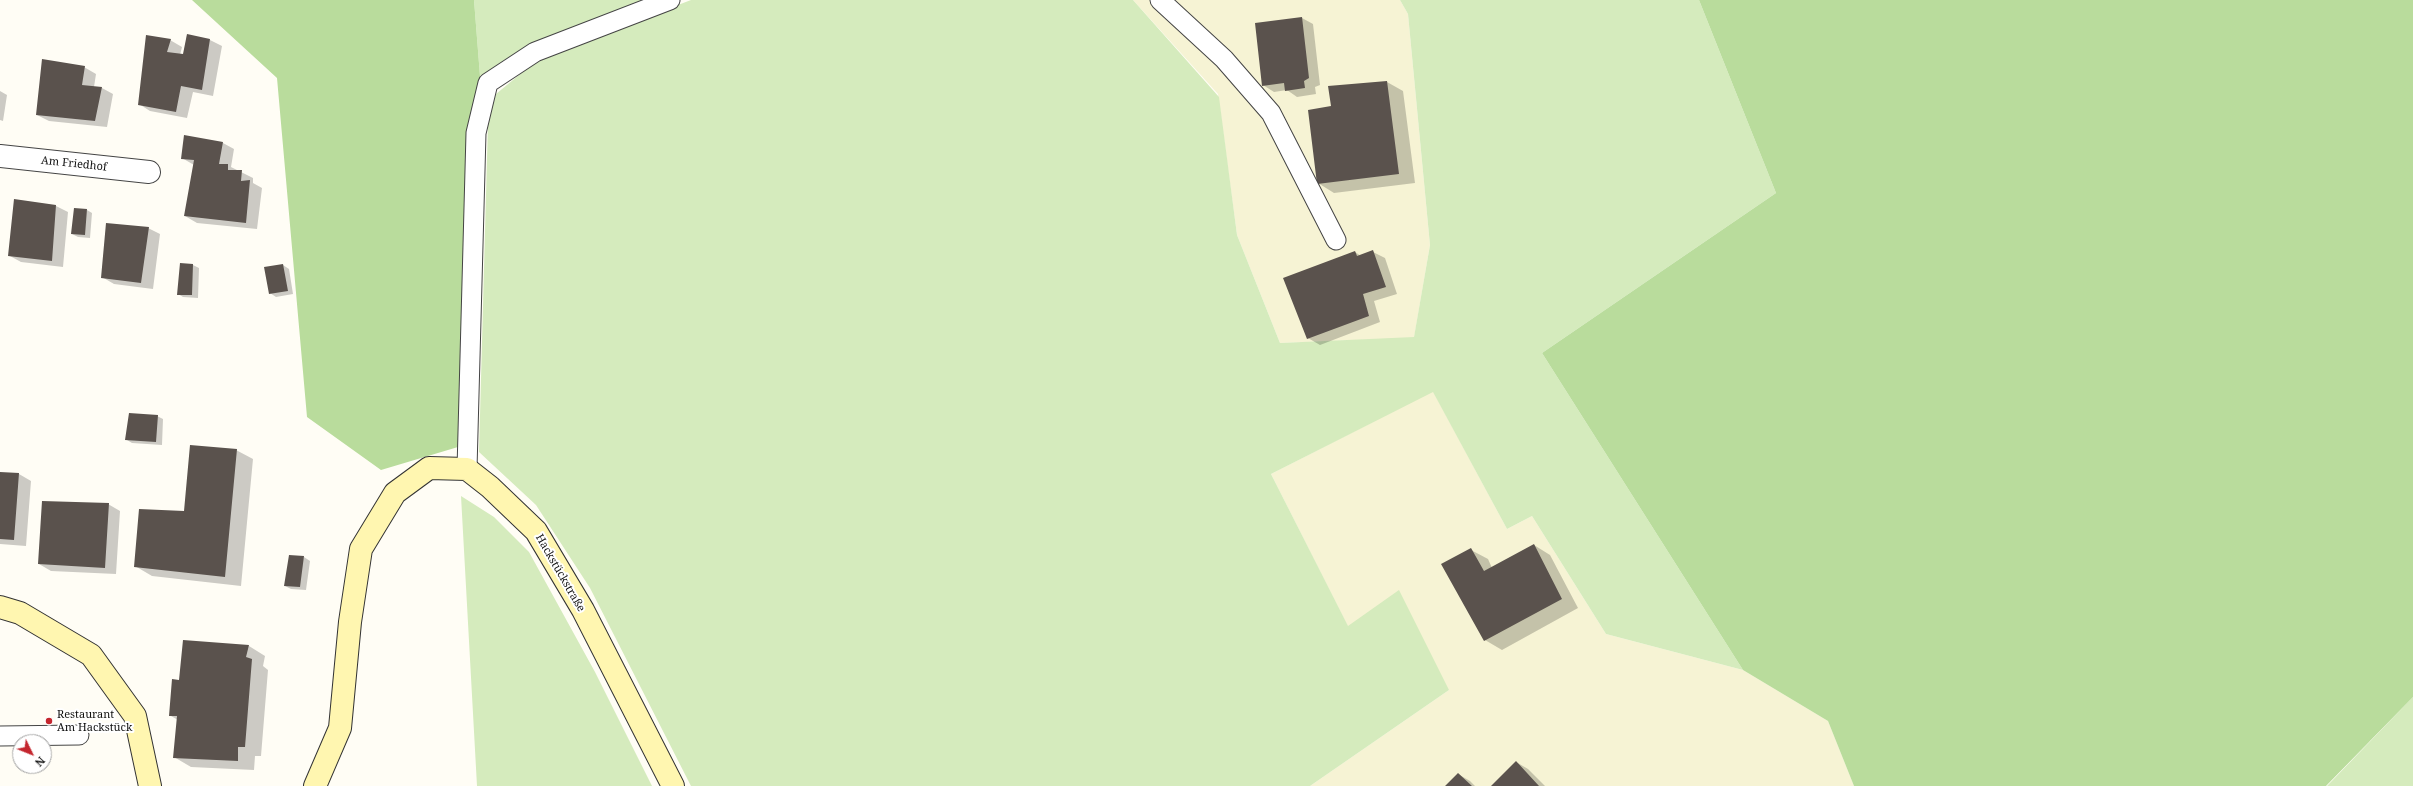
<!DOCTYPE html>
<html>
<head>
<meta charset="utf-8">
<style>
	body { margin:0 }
	#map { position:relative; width:2413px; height:786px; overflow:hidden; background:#fffdf5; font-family:"Noto Serif",serif }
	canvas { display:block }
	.north { position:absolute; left:12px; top:734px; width:40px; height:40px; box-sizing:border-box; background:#fff; border:1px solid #a0a0a0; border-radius:50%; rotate:133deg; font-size:11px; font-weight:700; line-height:16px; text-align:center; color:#111 }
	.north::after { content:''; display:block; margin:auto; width:14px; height:18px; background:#c4262e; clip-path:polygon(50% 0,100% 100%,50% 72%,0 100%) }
</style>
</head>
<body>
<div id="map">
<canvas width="2413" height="786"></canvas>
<div class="north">N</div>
</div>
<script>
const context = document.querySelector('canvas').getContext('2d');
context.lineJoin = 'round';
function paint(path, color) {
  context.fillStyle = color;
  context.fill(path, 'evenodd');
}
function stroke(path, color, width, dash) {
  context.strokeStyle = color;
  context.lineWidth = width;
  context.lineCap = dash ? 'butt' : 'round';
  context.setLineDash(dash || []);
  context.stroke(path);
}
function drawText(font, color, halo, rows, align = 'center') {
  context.font = font + ' "Noto Serif",serif';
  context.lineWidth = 4;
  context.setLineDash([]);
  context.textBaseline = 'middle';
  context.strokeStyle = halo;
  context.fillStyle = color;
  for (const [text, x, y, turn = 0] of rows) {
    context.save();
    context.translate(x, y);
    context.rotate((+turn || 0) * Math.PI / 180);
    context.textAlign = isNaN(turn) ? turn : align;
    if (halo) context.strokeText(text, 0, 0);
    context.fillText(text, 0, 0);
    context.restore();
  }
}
paint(new Path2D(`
	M1133,0H1400L1408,14L1430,245L1414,338L1280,343L1237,235L1218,94Z
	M1433,391L1507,529L1532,516L1606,634L1743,670L1828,721L1854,786H1310L1449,690L1348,627L1271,474Z`), '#f6f3d4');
paint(new Path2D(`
	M474,0H669L480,76Z
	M691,0H1133L1219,97L1237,235L1280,343L1414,337L1430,245L1408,14L1400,0H1699L1776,193L1542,353L1743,670L1606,634L1532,516L1507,529L1433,392L1271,474L1348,626L1399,590L1449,690L1310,786H691L590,588L536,505L479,452L488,122L496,94L530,66L545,56Z
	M461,496L494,517L529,552L595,672L652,786H477Z
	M2413,697V786H2327Z`), '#d5ebbd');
paint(new Path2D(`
	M192,0H474L480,76L458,447L381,470L307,417L277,78Z
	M1699,0H2413V697L2326,786H1854L1828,721L1743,670L1542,353L1776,193Z`), '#b9dc9c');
paint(new Path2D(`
	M1302,18L1313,24L1320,85L1315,87L1316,94L1297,97L1287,90L1274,92L1263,85Z
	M187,35L210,40L222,46L213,96L193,92L187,118L150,111L139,104L170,40L182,47L180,55H184Z
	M84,67L96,74L94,87L102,88L113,94L107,127L49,121L37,115Z
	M1387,82L1403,91L1415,183L1334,193L1318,183L1332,107Z
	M0,91L7,95L3,121L0,120Z
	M223,143L234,149L231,167L253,178V183L262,188L257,229L197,223L185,216L194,165L182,158Z
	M15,200L56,206L68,212L63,267L21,262L10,256Z
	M87,210L92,213L90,238L78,237L72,234Z
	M148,228L160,234L153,289L114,284L102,277Z
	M1355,252L1361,256L1373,252L1385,258L1397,294L1374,301L1380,322L1320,345L1308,338Z
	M181,264L193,265L199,268L198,298L183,297L178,294Z
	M283,265L289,269L293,294L276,297L270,293Z
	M157,416L163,419L162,445L132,443L127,440Z
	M236,450L253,459L241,586L152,576L135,566L185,512Z
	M0,473L19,474L31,481L26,546L0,544Z
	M108,504L120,511L116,574L51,571L39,564Z
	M1534,545L1550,555L1578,608L1502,650L1485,640L1443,564L1471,550L1488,559L1492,568Z
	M304,557L310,561L306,590L291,589L285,586Z
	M249,646L265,656L263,666L268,670L261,756H255L254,770L191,767L174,757L178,720L171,716L180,681Z
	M1516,762L1528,769L1545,786H1492Z
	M1458,774L1470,781L1475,786H1447Z`), '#0003');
paint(new Path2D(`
	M1302,17L1309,78L1304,81L1305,88L1285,91L1284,83L1262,86L1255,23Z
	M187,34L210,39L202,90L181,86L176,112L138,105L146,35L171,39L167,52L183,54Z
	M42,59L85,66L82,85L102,87L95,121L36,115Z
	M1387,81L1399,174L1317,184L1308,110L1331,106L1328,86Z
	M184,135L223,142L219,164H228V170H242L241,181L250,180L246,223L184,216L194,160L181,159Z
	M14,199L56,205L52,261L8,256Z
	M74,208L87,209L85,235L71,234Z
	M106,223L149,227L141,283L101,278Z
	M1373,250L1386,287L1363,294L1369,316L1307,339L1283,278L1355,251L1357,256Z
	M180,263L193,264L192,295H177Z
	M283,264L288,291L269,294L264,267Z
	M129,413L158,415L156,442L125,440Z
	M190,445L237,449L225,577L134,567L139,509L184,511Z
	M0,472L19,473L14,540L0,539Z
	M42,501L109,503L105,568L38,564Z
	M1534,544L1562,599L1484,641L1441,564L1471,548L1484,571Z
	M289,555L304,556L300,587L284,586Z
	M183,640L249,645L246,657L252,659L245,747H238V761L173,758L177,716H169L172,679L179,680Z
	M1516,761L1539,786H1491Z
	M1458,773L1472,786H1445Z`), '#5a524d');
const lane = new Path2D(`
	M1160,0L1224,59L1271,113L1336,240
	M467,469L476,133L488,83L535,52L670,0
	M0,736L79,735`);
const street = new Path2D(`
	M0,156L149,172`);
const secondary = new Path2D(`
	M0,607L20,613L91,655L135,716L150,786
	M315,786L340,728L350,622L361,549L395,493L429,468L467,469L490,487L536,531L583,610L673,786`);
stroke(lane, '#444', 21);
stroke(street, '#444', 24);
stroke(secondary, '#333', 24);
stroke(lane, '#fff', 19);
stroke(street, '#fff', 22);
stroke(secondary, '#fff6b0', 22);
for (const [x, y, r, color] of [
	[49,721,4,"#c4262e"]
]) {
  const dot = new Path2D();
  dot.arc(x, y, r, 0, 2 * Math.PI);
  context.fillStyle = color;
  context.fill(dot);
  stroke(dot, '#fff', 1.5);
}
drawText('11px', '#111', '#fff', [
	["Am Friedhof",74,164,6],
	["Hackstückstraße",560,573,60]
]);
drawText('11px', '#111', '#fff', [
	["Restaurant",57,715],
	["Am Hackstück",57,728]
], 'left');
</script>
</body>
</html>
